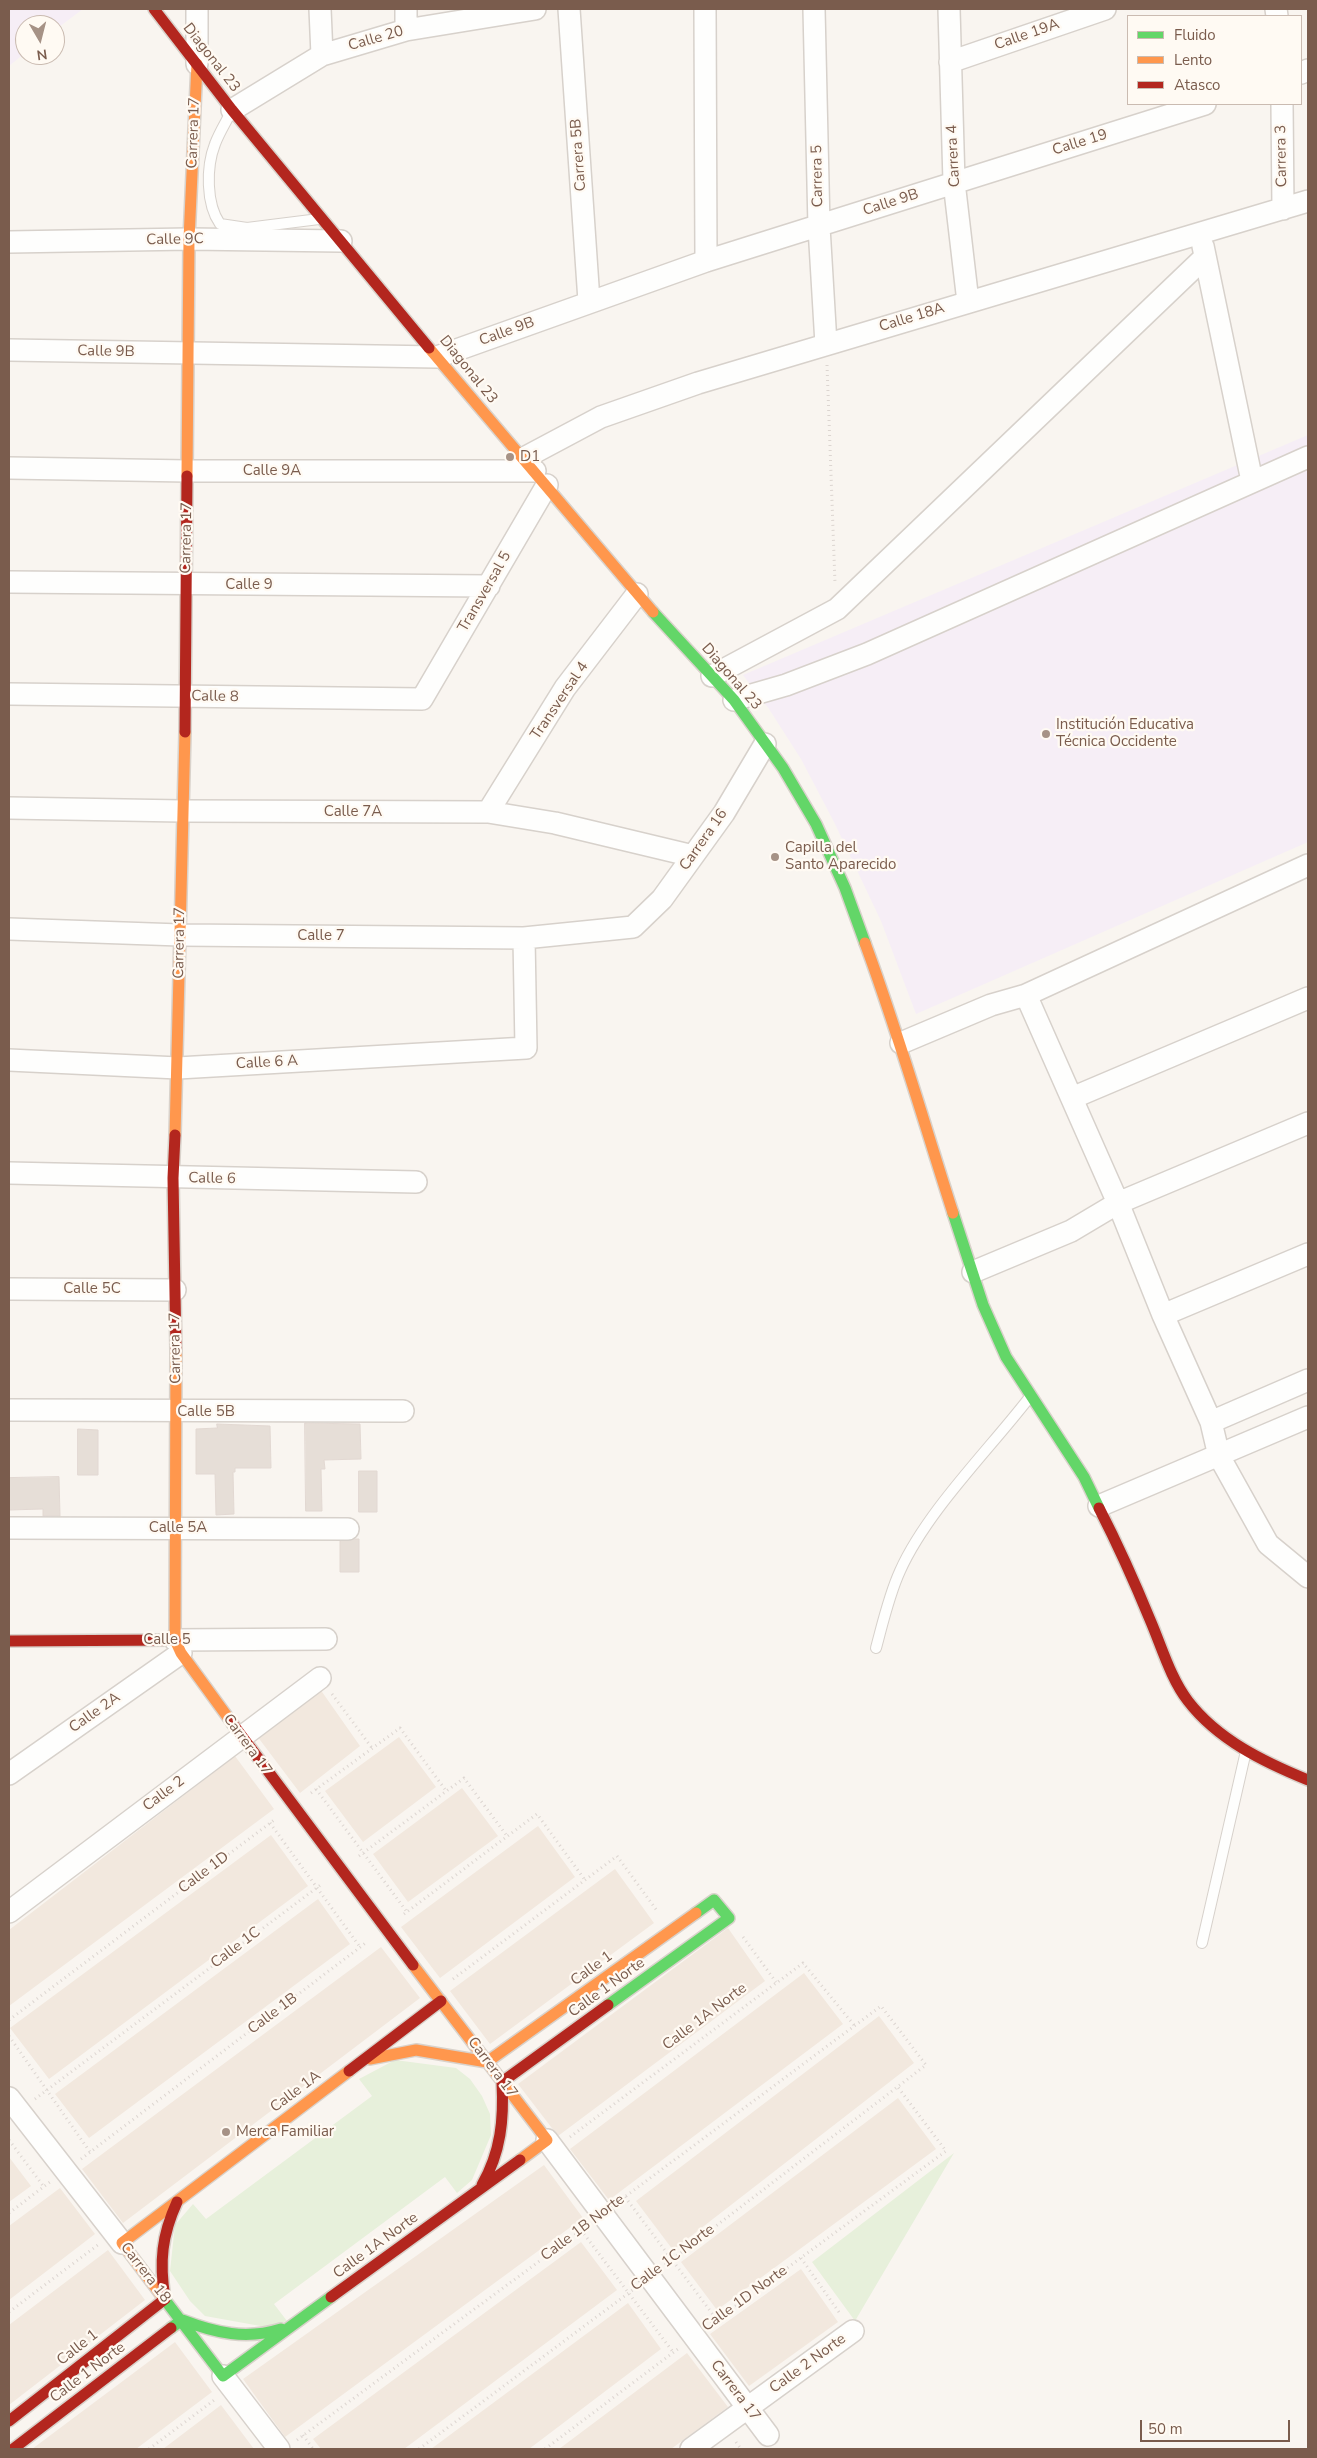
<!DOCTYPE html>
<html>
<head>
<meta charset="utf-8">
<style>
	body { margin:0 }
	#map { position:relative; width:1317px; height:2458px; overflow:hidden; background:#f9f5f0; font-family:"Nunito Sans",sans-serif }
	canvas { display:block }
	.frame { position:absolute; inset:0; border:10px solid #7a5c4d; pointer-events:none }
	.legend { position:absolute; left:1127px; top:15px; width:175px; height:90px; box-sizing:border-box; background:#fffaf3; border:1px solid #cabbb1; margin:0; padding:6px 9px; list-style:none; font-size:15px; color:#7a5c4d }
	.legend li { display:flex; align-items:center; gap:10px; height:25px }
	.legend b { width:25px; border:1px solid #cabbb1 }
	.north { position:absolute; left:15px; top:15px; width:50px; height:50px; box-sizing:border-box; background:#fffaf3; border:1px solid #cabbb1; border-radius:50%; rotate:172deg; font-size:14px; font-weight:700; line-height:20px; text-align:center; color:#7a5c4d }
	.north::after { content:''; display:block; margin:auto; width:18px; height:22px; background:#a69286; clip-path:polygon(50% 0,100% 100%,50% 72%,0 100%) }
	.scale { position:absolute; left:1140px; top:2420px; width:150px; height:22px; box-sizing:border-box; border:2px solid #7a5c4d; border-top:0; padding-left:6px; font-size:15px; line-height:18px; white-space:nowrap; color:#7a5c4d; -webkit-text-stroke:4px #fffaf3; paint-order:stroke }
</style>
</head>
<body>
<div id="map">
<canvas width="1317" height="2458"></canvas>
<div class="frame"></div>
<ul class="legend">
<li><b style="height:6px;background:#63d668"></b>Fluido</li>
<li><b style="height:6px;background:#ff974d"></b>Lento</li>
<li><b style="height:6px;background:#b3261e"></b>Atasco</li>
</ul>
<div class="north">N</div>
<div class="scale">50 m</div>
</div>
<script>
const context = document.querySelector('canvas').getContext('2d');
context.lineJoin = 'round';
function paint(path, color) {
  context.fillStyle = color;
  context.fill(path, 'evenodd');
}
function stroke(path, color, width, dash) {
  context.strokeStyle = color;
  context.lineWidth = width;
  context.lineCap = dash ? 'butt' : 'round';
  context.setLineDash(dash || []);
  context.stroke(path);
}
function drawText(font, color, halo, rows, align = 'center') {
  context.font = font + ' "Nunito Sans",sans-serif';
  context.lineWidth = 4.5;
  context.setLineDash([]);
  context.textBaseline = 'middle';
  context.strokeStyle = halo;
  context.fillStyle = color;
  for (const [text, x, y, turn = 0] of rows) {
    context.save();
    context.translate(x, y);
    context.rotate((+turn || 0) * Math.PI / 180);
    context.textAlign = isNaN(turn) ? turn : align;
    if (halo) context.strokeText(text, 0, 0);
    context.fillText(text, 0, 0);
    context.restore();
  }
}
paint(new Path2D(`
	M320,1689L360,1746L300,1793L257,1736Z
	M399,1737L436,1787L363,1842L325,1791Z
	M235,1756L274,1809L9,2006V1930Z
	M462,1788L498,1836L408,1902L373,1854Z
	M538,1826L575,1877L440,1978L401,1927Z
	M271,1835L308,1886L49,2079L10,2028Z
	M615,1869L654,1923L490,2044L450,1991Z
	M318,1899L350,1944L89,2138L55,2094Z
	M728,1928L765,1981L558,2136L518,2084Z
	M381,1947L420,1998L123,2223L82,2169Z
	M804,1973L843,2024L609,2200L570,2149Z
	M879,2016L914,2063L673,2250L636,2201Z
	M898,2098L936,2149L717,2310L681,2262Z
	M9,2157L31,2186L9,2202Z
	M544,2165L583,2218L285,2437L243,2379Z
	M60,2188L95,2234L9,2300V2226Z
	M581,2242L617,2290L404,2449H321L313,2439Z
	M108,2250L145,2300L9,2405V2325Z
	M801,2269L838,2322L749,2386L710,2334Z
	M628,2303L661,2349L529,2449H431Z
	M175,2342L212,2392L136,2449H32Z
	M687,2353L728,2407L671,2449H559Z
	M221,2405L254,2449H163Z`), '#f2e8de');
paint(new Path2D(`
	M9,9H83L55,30V25H25V53L9,66Z
	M1308,435V842L916,1014L881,921L834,822L801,759L769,709L743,675Z`), '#f6eef6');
paint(new Path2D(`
	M395,2060L456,2068L470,2079L482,2096L490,2114L491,2135L472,2180L457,2193L445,2177L274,2304L287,2321L266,2327L205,2316L190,2301L170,2271L175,2225L193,2204L206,2219L372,2096L359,2079Z
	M954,2153L855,2321L812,2262Z`), '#e7f0db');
const building = new Path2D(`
	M305,1423L360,1424L361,1459L324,1460L325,1469H321L322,1511H306Z
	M217,1424L270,1426L271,1468H235V1472H233L234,1514L216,1515L215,1474H196V1429L217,1428Z
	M78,1429L98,1430V1475H78Z
	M359,1471H377V1512H359Z
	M59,1477L60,1516H43V1509L9,1510V1478Z
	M355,1539H359V1572H340V1541Z`);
paint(building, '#e6ded7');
stroke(building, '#e2d8d2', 1);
const lane = new Path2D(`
	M231,112C226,122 219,133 215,144C206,167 206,204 220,224L247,228L319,219
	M876,1648C883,1622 889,1595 900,1571C927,1511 988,1451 1029,1398
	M1202,1943L1246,1751`);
const street = new Path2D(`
	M320,9L322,55
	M406,9V30
	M569,9L589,301
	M705,9L706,261
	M814,9L819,227L826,344
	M949,9L954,182L968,302
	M1276,9L1277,16
	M950,62L1105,9
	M197,64V9
	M1301,73L1308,70
	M1282,104L1283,209
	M232,110L322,55L406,30L535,9
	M9,242L189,239L341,241
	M1203,246L1252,481
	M9,350L437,357L706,261L1205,104
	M524,458L601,417L698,383L1308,201
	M9,468L188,471H535
	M9,582L489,586
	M712,676L837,609L1205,257
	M9,694L422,699L547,485
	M734,700L786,685L867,654L1308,457
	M9,808L182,811L488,812L555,823L693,856
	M488,812L565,688L637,594
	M9,929L180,935L524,938L633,927L662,899L724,813L765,744
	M1026,995L1118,1203L1163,1315L1211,1422
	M901,1043L991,1005L1026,995L1308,865
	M9,1060L178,1068L526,1048L524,938
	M1072,1098L1308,998
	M9,1173L416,1182
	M973,1272L1071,1231L1118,1203L1308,1123
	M9,1289L175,1290
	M1163,1315L1308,1254
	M1308,1380L1211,1422L1219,1456L1268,1544L1308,1577
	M9,1410L403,1411
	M1099,1506L1308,1417
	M9,1528L348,1529
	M175,1640L326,1639
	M9,1774L181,1653
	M9,1912L320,1678
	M9,2098L122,2243
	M547,2140L768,2435
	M223,2376L279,2449
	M691,2449L853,2331`);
const fast = new Path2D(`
	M653,612L734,700L783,768L816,824L845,888L865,943
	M953,1213L983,1305L1006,1357L1084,1477L1099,1508
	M608,2005L729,1918L714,1900L696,1913
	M162,2296L223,2376L331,2297
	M171,2328L182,2320C216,2333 246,2340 281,2329`);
const slow = new Path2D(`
	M429,348L653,612
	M187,476L189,239L197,64
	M865,943C898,1032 924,1123 953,1213
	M175,1135L185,732
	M176,1351L175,1640L181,1653L232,1723
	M413,1965L547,2140L520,2160
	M370,2059L416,2050L487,2062L696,1913
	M162,2296L122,2243L349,2071`);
const jam = new Path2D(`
	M154,9L232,110L429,348
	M185,732L187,476
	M175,1135L173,1178L176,1351
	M1099,1508C1118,1545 1135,1583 1151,1622C1162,1648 1171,1679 1188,1701C1218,1740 1264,1762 1308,1780
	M9,1641L175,1640
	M232,1723L413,1965
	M349,2071L441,2001
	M482,2185C501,2152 504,2119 502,2082L608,2005
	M331,2297L520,2160
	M165,2298C159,2262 162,2235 177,2202
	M9,2421L165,2299
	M13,2449L171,2328`);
stroke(lane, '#d7d1cb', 12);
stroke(street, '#d7d1cb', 24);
stroke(fast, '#d9d2cb', 14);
stroke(slow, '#d9d2cb', 14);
stroke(jam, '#d9d2cb', 14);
stroke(new Path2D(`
	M827,365L835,583
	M332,1694L372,1748
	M316,1789L407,1912
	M311,1793L400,1728L447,1792
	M270,1823L360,1947
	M359,1856L464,1778L507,1836
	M404,1914L537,1814L585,1880
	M743,1937L776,1982
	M453,1979L617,1856L658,1912
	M9,2020L274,1820
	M9,2036L90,2152
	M35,2099L322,1884
	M570,2137L803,1963L854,2025
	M9,2140L44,2187
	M81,2159L367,1942
	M625,2197L717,2320
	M618,2202L881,2006L926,2065L665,2265
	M9,2213L50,2182
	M581,2230L673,2352
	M801,2258L841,2315
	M9,2312L99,2244
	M711,2324L946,2151L897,2086
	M303,2435L313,2449
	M297,2440L587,2226
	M736,2442L741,2449
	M149,2449L217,2398
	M419,2449L634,2289
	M545,2449L678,2349`), '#dcd5d0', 3, [1, 4]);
stroke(lane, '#fefefd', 10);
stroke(street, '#fefefd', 21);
stroke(fast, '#63d668', 11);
stroke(slow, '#ff974d', 11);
stroke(jam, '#b3261e', 11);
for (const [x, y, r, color] of [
	[510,457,5,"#a69286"],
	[1046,734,5,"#a69286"],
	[775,857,5,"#a69286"],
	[226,2132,5,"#a69286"]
]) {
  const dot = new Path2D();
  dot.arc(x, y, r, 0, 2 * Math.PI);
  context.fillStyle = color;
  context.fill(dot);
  stroke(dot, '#fffaf3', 2);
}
drawText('15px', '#7a5c4d', '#fffaf3', [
	["Calle 19A",1027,35,-19],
	["Calle 20",376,39,-16],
	["Diagonal 23",211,58,52],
	["Carrera 17",194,133,-88],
	["Calle 19",1080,143,-17],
	["Carrera 5B",579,155,-94],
	["Carrera 4",954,156,-93],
	["Carrera 3",1282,156,-91],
	["Carrera 5",818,176,-91],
	["Calle 9B",891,203,-18],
	["Calle 9C",175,240,-1],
	["Calle 18A",912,318,-17],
	["Calle 9B",507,332,-20],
	["Calle 9B",106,352,1],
	["Diagonal 23",468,370,51],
	["Calle 9A",272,471],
	["Carrera 17",187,538,-89],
	["Calle 9",249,585],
	["Transversal 5",485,592,-60],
	["Diagonal 23",731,677,49],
	["Calle 8",215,697,1],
	["Transversal 4",560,701,-56],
	["Calle 7A",353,812],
	["Carrera 16",704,840,-55],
	["Calle 7",321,936],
	["Carrera 17",180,943,-89],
	["Calle 6 A",267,1063,-3],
	["Calle 6",212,1179,1],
	["Calle 5C",92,1289],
	["Carrera 17",176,1348,-91],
	["Calle 5B",206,1412],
	["Calle 5A",178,1528],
	["Calle 5",167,1640],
	["Calle 2A",95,1713,-35],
	["Carrera 17",247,1745,54],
	["Calle 2",164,1794,-37],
	["Calle 1D",204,1873,-37],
	["Calle 1C",236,1948,-37],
	["Calle 1",592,1969,-36],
	["Calle 1 Norte",607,1988,-36],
	["Calle 1B",273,2014,-37],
	["Calle 1A Norte",705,2017,-37],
	["Carrera 17",492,2068,53],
	["Calle 1A",296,2092,-37],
	["Calle 1B Norte",583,2228,-37],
	["Calle 1A Norte",376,2246,-36],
	["Calle 1C Norte",673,2258,-37],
	["Carrera 18",145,2273,52],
	["Calle 1D Norte",745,2299,-36],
	["Calle 1",78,2348,-38],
	["Calle 2 Norte",808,2364,-36],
	["Calle 1 Norte",88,2373,-37],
	["Carrera 17",735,2391,53]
]);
drawText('15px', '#7a5c4d', '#fffaf3', [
	["D1",520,457],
	["Institución Educativa",1056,725],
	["Técnica Occidente",1056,742],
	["Capilla del",785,848],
	["Santo Aparecido",785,865],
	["Merca Familiar",236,2132]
], 'left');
</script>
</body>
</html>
